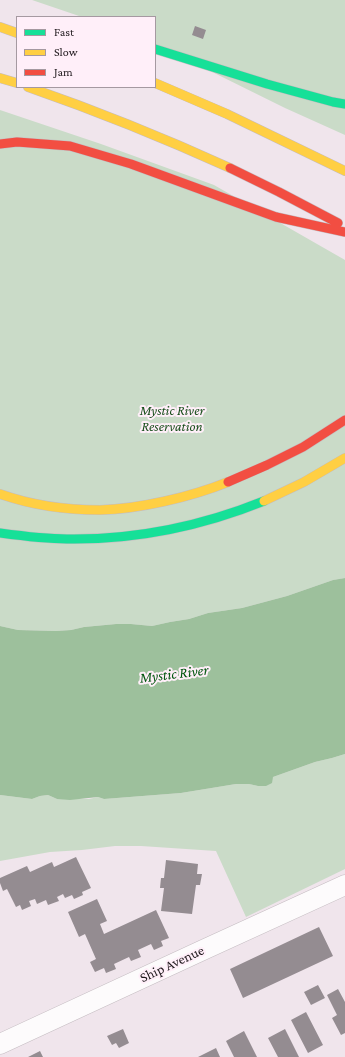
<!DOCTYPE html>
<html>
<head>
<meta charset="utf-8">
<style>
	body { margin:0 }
	#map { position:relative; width:345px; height:1057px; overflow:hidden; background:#f0e5ec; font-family:"Crimson Pro",serif }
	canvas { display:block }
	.legend { position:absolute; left:16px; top:16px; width:140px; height:72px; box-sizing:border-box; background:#ffeff9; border:1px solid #a599a1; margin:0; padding:5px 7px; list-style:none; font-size:12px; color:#1f181c }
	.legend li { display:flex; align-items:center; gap:8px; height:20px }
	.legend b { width:20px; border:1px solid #a599a1 }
</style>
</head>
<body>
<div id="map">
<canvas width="345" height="1057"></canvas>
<ul class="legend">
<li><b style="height:5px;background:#16e098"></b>Fast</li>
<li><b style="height:5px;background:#ffcf43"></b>Slow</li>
<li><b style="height:5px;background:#f24e42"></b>Jam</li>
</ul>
</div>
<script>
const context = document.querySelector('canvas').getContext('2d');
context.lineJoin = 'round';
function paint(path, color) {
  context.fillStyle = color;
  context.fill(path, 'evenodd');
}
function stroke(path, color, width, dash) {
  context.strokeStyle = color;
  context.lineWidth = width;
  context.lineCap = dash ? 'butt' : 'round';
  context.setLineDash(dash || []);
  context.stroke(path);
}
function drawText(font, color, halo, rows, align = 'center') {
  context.font = font + ' "Crimson Pro",serif';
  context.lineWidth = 4;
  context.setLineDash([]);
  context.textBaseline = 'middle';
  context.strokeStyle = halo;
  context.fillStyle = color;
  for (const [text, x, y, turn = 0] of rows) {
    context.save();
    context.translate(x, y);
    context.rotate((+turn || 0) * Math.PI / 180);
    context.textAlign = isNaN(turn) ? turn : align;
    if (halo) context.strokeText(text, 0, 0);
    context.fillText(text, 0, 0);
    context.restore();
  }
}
paint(new Path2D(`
	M32,0H345V135L285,108L194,63L155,46V17H82Z
	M0,110L101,144L214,185L345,260V578L333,580L287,596L242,608L208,613L189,619L170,622L152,626L131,624H116L84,627L71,630L56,631L18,630L0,626Z
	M345,754V869L246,917L216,851L141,846H115L82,850L50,852L0,861V795L32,799L40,796L48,795L57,799H89L98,797L104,799L181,793L236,784H249L258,786L273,777L315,762L332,758Z`), '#cadbc8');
paint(new Path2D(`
	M345,578V754L332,758L315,762L273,777L272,783L266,786H258L249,784H236L181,793L104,799L98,797L70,800L57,799L48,795L40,796L32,799L0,795V626L18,630L56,631L71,630L84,627L116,624H131L152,626L170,622L189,619L208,613L242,608L287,596L333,580Z`), '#9dc09c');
paint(new Path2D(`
	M195,26L206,30L203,39L192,35Z
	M76,857L91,888L82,892L83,895L74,899L72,895L65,898L63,894L57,897L59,901L48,905L46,900L37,904L35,899L29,901L31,906L22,910L20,905L16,907L7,889L3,891L0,883V878L27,866L30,872L52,862L54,867Z
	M166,860L198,864L197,874H202L200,885H196L192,914L161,911L164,888H160L161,878H164Z
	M97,899L107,921L100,924L104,934L156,910L169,938L161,941L163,946L154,950L151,944L138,950L141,957L131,961L129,957L114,964L116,969L106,973L104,968L95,972L90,962L96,959L85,934L79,937L68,912Z
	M319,927L333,956L243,998L230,969Z
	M318,985L325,998L311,1005L304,992Z
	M338,989L345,1002V1033L341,1035L332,1018L337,1015L327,995Z
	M306,1012L323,1045L308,1053L291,1020Z
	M123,1029L129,1043L119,1048L116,1043L112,1045L107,1036Z
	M285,1029L299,1057H278L268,1038Z
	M244,1031L257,1057H234L226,1041Z
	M216,1048L220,1057H198Z
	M40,1051L43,1057H28Z`), '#948c91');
const street = new Path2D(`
	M0,1044L203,950L345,885`);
const fast = new Path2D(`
	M155,49L267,84L333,102L345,104
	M0,533C22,536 44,539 67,539C134,540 202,526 264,501`);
const slow = new Path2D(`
	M0,27L17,33
	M0,78L17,83
	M155,83L227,114L345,171
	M28,87C97,111 164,138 230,168
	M0,494C31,505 66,510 100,510C139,509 191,497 228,482
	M264,501L304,482L345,458`);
const jam = new Path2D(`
	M0,144L17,142L70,146L131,164L276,217L345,232
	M230,168L279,192L338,223
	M228,482L267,465L303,447L345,420`);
stroke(street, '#c4bcc1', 21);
stroke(fast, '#c4bcc1', 10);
stroke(slow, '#c4bcc1', 10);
stroke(jam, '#c4bcc1', 10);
stroke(street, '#fdfbfc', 20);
stroke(fast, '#16e098', 9);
stroke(slow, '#ffcf43', 9);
stroke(jam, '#f24e42', 9);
drawText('italic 14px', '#174e1a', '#ffeff9', [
	["Mystic River",172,411],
	["Reservation",172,427]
]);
drawText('14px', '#1f181c', '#ffeff9', [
	["Ship Avenue",172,964,-25]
]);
drawText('italic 15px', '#01560e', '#ffeff9', [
	["Mystic River",174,674,-7]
]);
</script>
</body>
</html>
